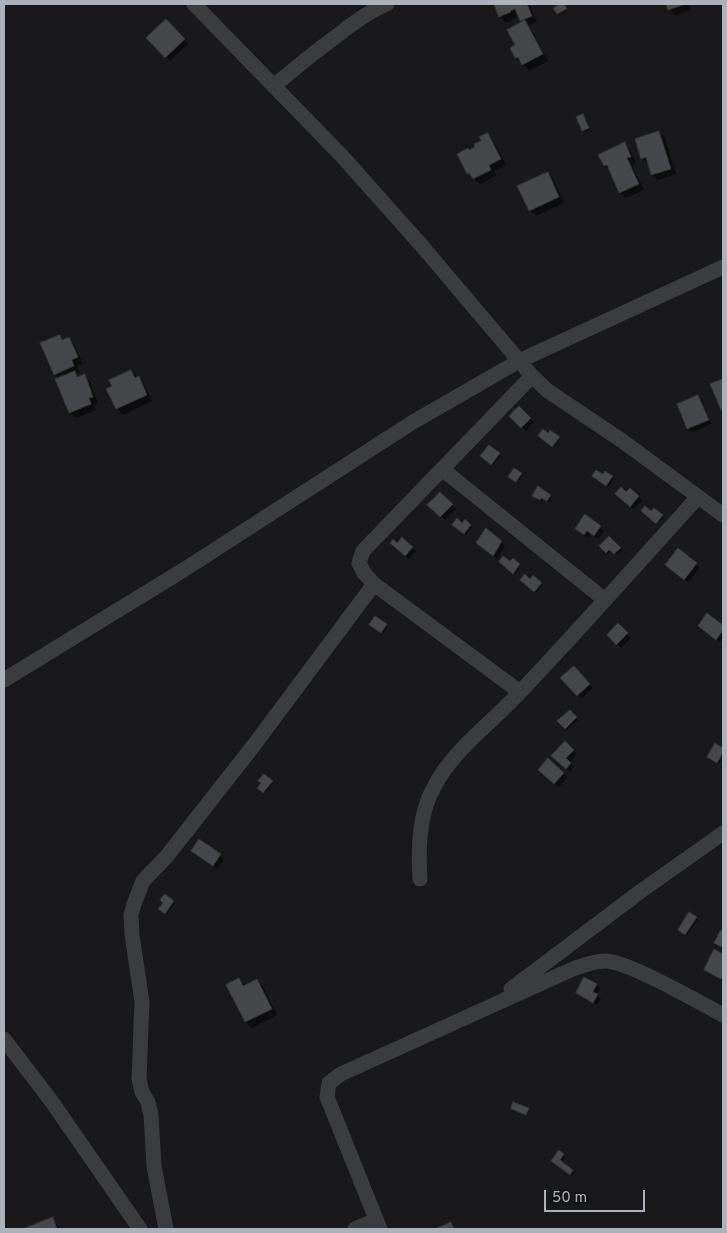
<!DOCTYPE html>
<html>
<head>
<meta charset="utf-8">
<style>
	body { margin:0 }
	#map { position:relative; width:727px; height:1233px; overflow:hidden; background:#19191b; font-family:Overpass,sans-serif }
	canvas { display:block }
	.frame { position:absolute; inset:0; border:5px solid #adb1ba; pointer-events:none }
	.scale { position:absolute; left:544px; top:1190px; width:101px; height:22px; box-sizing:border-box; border:2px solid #adb1ba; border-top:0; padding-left:6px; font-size:15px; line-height:18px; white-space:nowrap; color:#adb1ba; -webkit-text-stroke:4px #141416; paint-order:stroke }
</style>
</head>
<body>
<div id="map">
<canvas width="727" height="1233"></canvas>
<div class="frame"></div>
<div class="scale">50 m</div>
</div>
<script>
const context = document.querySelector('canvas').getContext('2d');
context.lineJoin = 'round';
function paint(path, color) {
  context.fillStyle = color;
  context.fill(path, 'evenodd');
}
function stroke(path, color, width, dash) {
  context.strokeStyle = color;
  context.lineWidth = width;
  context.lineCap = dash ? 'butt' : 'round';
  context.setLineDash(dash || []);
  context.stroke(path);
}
paint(new Path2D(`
	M495,4H529L537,22L529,25L548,61L529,71L516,57L517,46L523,23L519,15L516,17V18L506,23L500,17Z
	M563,4L568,10L559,15L555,9Z
	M667,4H689L691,10L675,16L670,10Z
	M166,21L188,44L170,61L148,38Z
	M583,115L590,129L585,132L584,130Z
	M659,132L665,138L676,174L658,180L652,174L648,164L642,158Z
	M487,134L493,140L506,165L494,171L496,176L480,184L468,173V149L470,151L476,147Z
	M624,144L630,150L636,163L632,165L644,190L626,198L620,193L611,171L605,166L600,155Z
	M548,173L553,179L564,203L536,216L530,210Z
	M60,336L64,341L69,339L74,345L83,364L77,366L79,372L75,374L79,378L84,376L90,382L98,403L94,405L96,410L76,418L70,412L59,379L55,374Z
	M131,371L144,384L152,401L123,415L117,409L108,389Z
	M698,397L702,401L711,424L692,432L688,428Z
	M519,408L534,422L526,431L511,416Z
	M551,432L560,439L554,447L541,437L548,435Z
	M489,446L501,456L493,465L482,456Z
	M606,473L614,479L608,487L595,477L603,476Z
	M521,474L522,475L518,482L511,478Z
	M440,493L456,509L445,520L429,505Z
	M627,494L638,497L642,501L634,509L620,498Z
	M551,496L552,497L549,502L543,498L542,501L535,497Z
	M654,509L664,517L658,524L642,511L651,513Z
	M586,516L604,531L598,539L591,533L588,538L580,532Z
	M465,521L472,527L466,535L454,525L463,524Z
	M487,530L505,546L497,559L481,546Z
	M609,538L622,550L617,555L612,550L608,554L601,546Z
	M397,544L412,548L416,551L409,559L395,547Z
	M513,560L521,566L515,574L500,562L511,563Z
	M696,564L700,568L688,582L670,568Z
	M534,577L543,585L536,593L522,580L530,581Z
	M708,615L723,626V638L720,642L703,630Z
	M386,625L388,626L383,633L372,626Z
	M618,625L631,638L621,648L608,635Z
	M574,668L593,688L581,699L562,678Z
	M570,711L578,720L567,730L559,721Z
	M565,743L577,754L569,762L574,767L570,772L553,756Z
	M716,744L723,749V757L719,764L710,758Z
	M548,760L567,777L559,787L543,774Z
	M264,776L273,783L265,793L259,788Z
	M196,854L220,855L224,859L217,869Z
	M165,895L175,903L167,915L161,910Z
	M696,918L698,919L687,935L681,931Z
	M714,951L723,955V981L705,969Z
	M239,980L246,986L257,981L263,986L277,1015L252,1028L246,1022L228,985Z
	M596,985L600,989L597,995L601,999L597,1005L577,993Z
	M559,1152L565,1157L561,1162L574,1173L572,1176L554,1163Z
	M52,1219L60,1229H28V1228Z`), '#0007');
const building = new Path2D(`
	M494,4H527L532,16L520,21L515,9L510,11L511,12L499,17Z
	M561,4H564L567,9L557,14L553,8Z
	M666,4H686L668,10Z
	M166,19L185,39L165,58L146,38Z
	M525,20L543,54L522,65L518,57L515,58L510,48L515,45L507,30Z
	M583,114L589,128L582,131L576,117Z
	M659,131L671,169L651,175L646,157L641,159L635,139Z
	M488,133L501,159L489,165L491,170L473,179L469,173L467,174L457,154L468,148L469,150L475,147L474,144L481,141L479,137Z
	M625,142L631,157L627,158L639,184L619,193L607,165L604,166L598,155Z
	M548,172L559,197L529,211L517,186Z
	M60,335L62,340L69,337L78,357L72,360L74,366L54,375L40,343Z
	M131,370L135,378L139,376L147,395L116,409L106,389L112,386L109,380Z
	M75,371L77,377L85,374L93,397L89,398L91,404L69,413L55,379Z
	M723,379V409L721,410L710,384Z
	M698,395L709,420L687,429L677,404Z
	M519,406L531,418L521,428L509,416Z
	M543,429L548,433L550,430L560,437L552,447L538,436Z
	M489,445L500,453L491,465L480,456Z
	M514,468L522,473L516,482L508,477Z
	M596,470L603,474L605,471L613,476L606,486L592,476Z
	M538,486L551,495L547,501L541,498L540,500L532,496Z
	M621,487L626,492L630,488L639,496L630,507L615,494Z
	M440,492L453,504L440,517L427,505Z
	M645,506L651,511L654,508L663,515L656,524L641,511Z
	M585,514L601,526L594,536L587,531L584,535L575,529Z
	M457,518L462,523L465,519L471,525L464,534L452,525Z
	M486,528L502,541L493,556L476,543Z
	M609,536L621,548L614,554L609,550L606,553L599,546Z
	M402,537L413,547L405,556L390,543L393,539L397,543Z
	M678,548L697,563L684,580L665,565Z
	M503,556L510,561L513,558L520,564L513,574L499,562Z
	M525,574L530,579L533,575L542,583L534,592L520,580Z
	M707,613L723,625V630L716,640L698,626Z
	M375,616L387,624L381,633L369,625Z
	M618,623L628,633L616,645L607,635Z
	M574,666L590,684L577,696L560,678Z
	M570,710L577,717L565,729L557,721Z
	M565,741L574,750L566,758L571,763L566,769L551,756Z
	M715,743L723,748V753L717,763L707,757Z
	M548,758L564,773L554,784L538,770Z
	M264,774L273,781L263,793L257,788L261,783L258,781Z
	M199,839L221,854L213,866L191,851Z
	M165,894L174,901L165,914L158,909L163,903L160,900Z
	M689,912L697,917L685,935L678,930Z
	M721,930L723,931V943L721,947L714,943Z
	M714,949L723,954V975L721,979L704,970Z
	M584,977L597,984L593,992L598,994L593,1003L576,993Z
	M239,978L243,986L257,979L272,1009L245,1022L226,985Z
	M513,1102L529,1108L526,1115L511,1109Z
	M559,1150L564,1154L560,1160L573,1170L570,1175L551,1161Z
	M53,1217L57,1229H27L26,1228Z
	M451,1222L454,1229H435Z`);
paint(building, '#46474b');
stroke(building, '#333437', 1);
stroke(new Path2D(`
	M194,4L341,155L422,246L532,376L548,391L621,440L723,515
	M274,86C295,68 316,51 338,35C353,23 369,11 387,4
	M442,469L605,600
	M4,680L185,569L413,422L519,361L723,267
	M520,692L374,584L364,573L359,563L363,551L532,376
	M420,879C418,850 419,815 433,789C452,750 492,723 521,691C581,628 639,562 698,497
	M511,989L641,891L723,833
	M4,1039L52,1102L140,1229
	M166,1229L154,1166L151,1115L148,1102L142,1092L139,1079L142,1002L132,935L131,915L134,904L143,881L167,856L254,745L374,584
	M355,1229L376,1220
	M380,1229L327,1097L329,1083L341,1074L553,978C568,971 587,962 604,961C627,960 700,1003 723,1015`), '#3b3c40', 15);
</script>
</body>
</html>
